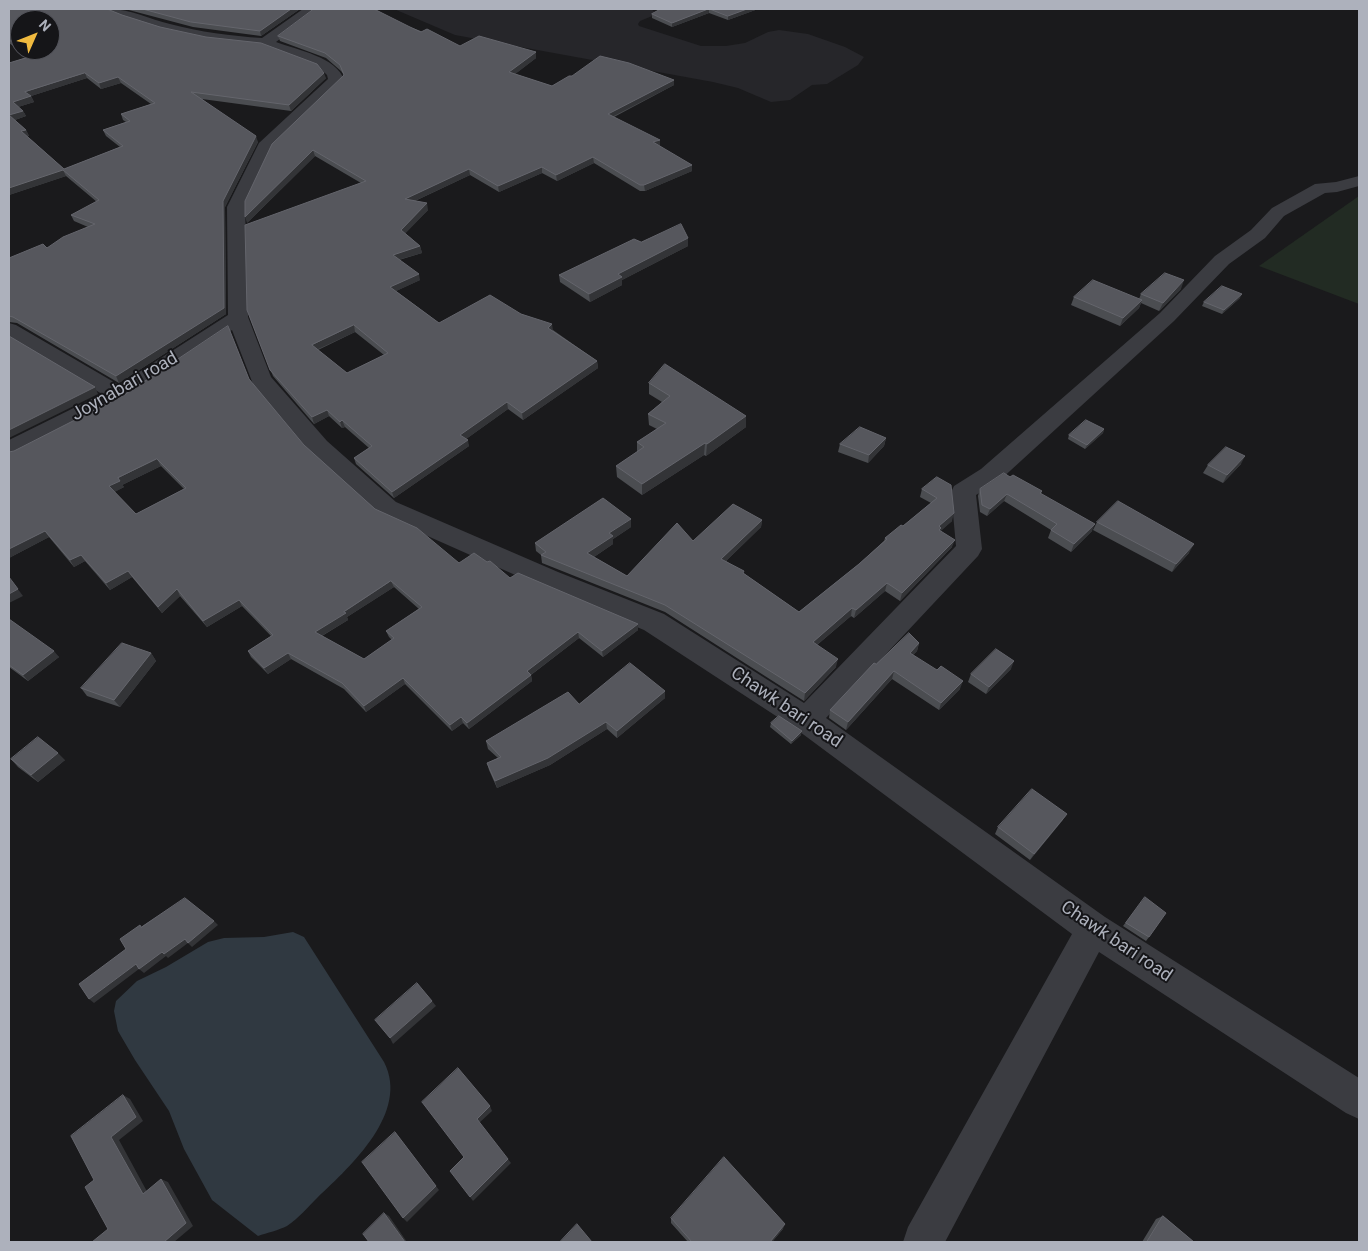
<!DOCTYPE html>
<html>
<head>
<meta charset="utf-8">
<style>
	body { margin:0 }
	#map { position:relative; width:1368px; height:1251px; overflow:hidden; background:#1a1a1c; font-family:Roboto,sans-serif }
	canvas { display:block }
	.frame { position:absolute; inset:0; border:10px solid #adb1bc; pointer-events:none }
	.north { position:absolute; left:10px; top:10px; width:50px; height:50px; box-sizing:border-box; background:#151518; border:1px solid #52535a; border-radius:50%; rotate:46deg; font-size:14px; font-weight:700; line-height:20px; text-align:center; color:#adb1bc }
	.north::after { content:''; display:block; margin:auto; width:18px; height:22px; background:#f0ba3f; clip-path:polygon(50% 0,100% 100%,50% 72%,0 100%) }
</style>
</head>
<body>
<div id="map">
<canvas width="1368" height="1251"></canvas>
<div class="frame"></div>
<div class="north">N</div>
</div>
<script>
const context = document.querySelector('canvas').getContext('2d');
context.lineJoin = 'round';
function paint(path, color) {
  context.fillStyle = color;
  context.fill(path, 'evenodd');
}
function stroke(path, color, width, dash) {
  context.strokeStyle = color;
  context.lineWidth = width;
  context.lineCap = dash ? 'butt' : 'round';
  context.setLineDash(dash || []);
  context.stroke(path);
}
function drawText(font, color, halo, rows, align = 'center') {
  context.font = font + ' Roboto,sans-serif';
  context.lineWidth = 4;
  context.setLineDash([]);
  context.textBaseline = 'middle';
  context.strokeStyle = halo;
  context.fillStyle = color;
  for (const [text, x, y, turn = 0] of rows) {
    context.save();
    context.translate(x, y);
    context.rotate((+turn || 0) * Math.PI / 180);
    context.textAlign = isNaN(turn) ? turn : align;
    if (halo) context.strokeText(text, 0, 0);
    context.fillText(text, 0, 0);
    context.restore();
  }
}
paint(new Path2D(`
	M394,9H651L657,14L640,21L638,24L639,26L701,46H726L745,43L768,32L779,30L808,34L845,47L864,57L858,65L827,84L812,85L790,100L771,102L738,88L713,82L455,35Z`), '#26262a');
paint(new Path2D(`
	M1359,196V304L1259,266Z`), '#222b23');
paint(new Path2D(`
	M293,932L304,937L384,1062C410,1112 351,1166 318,1197C309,1206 298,1219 287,1226C279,1230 267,1233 258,1236L212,1200L184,1149L169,1111L135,1060L118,1031L114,1011L116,1001L137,981L166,967L208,942L224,938L264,937Z`), '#303941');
paint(new Path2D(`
	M107,9C129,8 149,19 170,24C200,32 231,36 262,38L303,9H319L276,42C297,50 337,57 344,80L272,149L245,207L248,317L271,377L327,441L396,502L558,572L664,614L804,703L956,546L951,492L954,486L981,469L1160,313L1215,256L1251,230L1272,208L1315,184L1336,182L1359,176V186L1337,192L1325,193L1284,216L1265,238L1229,264L1174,321L999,481L976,495L982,549L978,556L826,718L1105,917L1359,1078V1119L1346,1113L1099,952L945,1242H903L908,1227L1072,934L796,729L644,630L540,586L378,514L311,453L253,384L232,330L127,400L17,456L9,458V440L102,394L9,338V323L16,325L119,385L228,315L227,207L259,143L328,79L327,75L320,68L263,47L208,41L162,31L125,19L109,12Z`), '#3b3c41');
paint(new Path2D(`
	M9,9L122,15L326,78L291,111L202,99L258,142L225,207L226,314L119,383L17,323L9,322V258L47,248L88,227L74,221L71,215L97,202L66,176L9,195V63L28,57L9,43ZM20,20L50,50H20ZM87,78L101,89L121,83L151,104L121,114L123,120L126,122L103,130L106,136L120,147L64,169L27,136H29L26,130L15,120L26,116L23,111L18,107L34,102L31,96Z
	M125,9H300L261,36L193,27Z
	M657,9H758L728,20L709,13L672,27L652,18V14L659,10Z
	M410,27L460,46L536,52V58L515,74L552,86L572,76L674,80V85L614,117L660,146L692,171L645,191H640L594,163L557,181L542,173L499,192L470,175L415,201L428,210L405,233L420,246L422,253L399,260L420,280L396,291L439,323L521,314L553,330L597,361L598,368L523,420L508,409L466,439L469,446L394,498L356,464L354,458L369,448L345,427L342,428L329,416L314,424L273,376L247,310L361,183L315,156L247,223L344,75L341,71L326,58L280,41L278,36ZM355,332L384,355L347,373L318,350Z
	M641,242L688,246L622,280V285L590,302L560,282L559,275Z
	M1181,289L1159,311L1141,303L1139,308L1120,326L1071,305L1074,297L1139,299L1141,294Z
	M1240,298L1222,314L1202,306L1204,302Z
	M249,379L304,445L375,509L459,563L510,578L638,630L603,657L579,638L531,675L532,681L469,729L463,723L452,731L405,684L366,712L344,689L291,659L268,674L251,657L248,651L271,636L242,606L207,627L180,596L162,613L132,577L110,590L85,561L74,567L49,537L9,558L14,451ZM161,466L184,489L136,514L114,492L124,487L122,485ZM394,587L419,609L386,631L389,637L392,640L364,659L322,636L348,620L347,617Z
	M649,383L746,427L706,456L704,455L642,495L617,477L616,466L637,452V442L657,429L649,425L648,414L662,402L649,394Z
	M1104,429L1103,433L1085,449L1068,439L1069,435Z
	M886,438L884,446L868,463L838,452L840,444Z
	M1241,464L1223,483L1203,473L1208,465Z
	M937,477L952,521L940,531L952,547L900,601L885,591L854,618L851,616L817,645L836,667L804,701L665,612L542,563L541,555L536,551L535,543L631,527L613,539V544L594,557L627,576L693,541L762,520L761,527L726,561L799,612L859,564L884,541L885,538L903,526L931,503L920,497L922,489Z
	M1010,477L1042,491L1041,494L1092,531L1071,552L1048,538L1051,530L1004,501L987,516L980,512L978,496L980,489Z
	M1097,522L1189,553L1172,572L1093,530Z
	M9,619L59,657L28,681L9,667Z
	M919,643L917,651L913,655L960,689L939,710L892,679L846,730L829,718L830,710L876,664Z
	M151,653L156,661L120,707L87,696L81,688Z
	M1011,669L986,694L968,682L971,674Z
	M665,691V698L617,738L607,729L550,765L497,788L489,770L487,763L498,758L488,749L486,741L579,704Z
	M771,723L801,735L791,744L770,727Z
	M11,759L65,760L38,782L18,767Z
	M1067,814L1062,821L1030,860L995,834L998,827Z
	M1142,901L1149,937L1146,941L1123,926Z
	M1163,1216L1194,1242H1142L1156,1219Z
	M671,1218L783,1229L772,1242H688L671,1223Z`), '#4b4d51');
paint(new Path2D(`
	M291,9H300L261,36L260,31Z
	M709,9V13L672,27V23Z
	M747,9H758L728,20V16Z
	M536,52V58L510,78L509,72Z
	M85,73L87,78L28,97L25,92Z
	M324,73L326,78L291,111L289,105Z
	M118,77L121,83L101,89L99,83Z
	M674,80V85L608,119V114Z
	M31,96L34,102L15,108L13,102Z
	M23,111L26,116L12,121L9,115Z
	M26,130L29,136L24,137L21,131Z
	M256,136L258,142L225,207L226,314L119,383L116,376L223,201Z
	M660,140V146L654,148L653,142Z
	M313,150L315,156L247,223L245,217Z
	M593,157L594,163L557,181L556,175Z
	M692,165V171L645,191L644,185Z
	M542,167V173L499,192L498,186Z
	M469,169L470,175L406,205L405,199Z
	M63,170L66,176L9,195V188Z
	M427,203L428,210L403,236L401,230Z
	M688,238V246L622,280V285L590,302L589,294L618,274Z
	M420,246L422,253L394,261L393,255Z
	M419,274L420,280L392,293L390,287Z
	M1184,280L1181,289L1159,311L1163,303Z
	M1242,294L1240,298L1222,314L1224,310Z
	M1142,300L1139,308L1120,326L1123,318Z
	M552,324L553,330L549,334L548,328Z
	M354,325L355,332L314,351L312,345Z
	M597,361L598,368L523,420L522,413Z
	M95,387L98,394L9,438V430Z
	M507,402L508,409L462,442L460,435Z
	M327,410L329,416L314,424L312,417Z
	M746,416V427L706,456L707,444Z
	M342,420L345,427L342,428L340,422Z
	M1104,429L1103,433L1085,449L1087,445Z
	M886,438L884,446L868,463L869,455Z
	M468,440L469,446L394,498L392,492Z
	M705,443L704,455L642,495V484Z
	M1245,456L1241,464L1223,483L1227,475Z
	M157,459L161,466L122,485L124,487L113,493L109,486L118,478Z
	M1007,494L1004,501L987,516L990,509Z
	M954,513L952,521L941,531L939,536V526Z
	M631,519V527L613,539V544L588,561L587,553L609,533Z
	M762,520L761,527L721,566V559Z
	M1095,524L1092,531L1071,552L1074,544Z
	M45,531L49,537L9,558V549Z
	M955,540L952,547L900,601L902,593Z
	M1194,544L1189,553L1172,572L1176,564Z
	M81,555L85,561L74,567L70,560Z
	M128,571L132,577L110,590L106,583Z
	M9,577L23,596L9,603Z
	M391,581L394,587L347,617L348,620L318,638L315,632L344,612Z
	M887,583L885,591L854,618L856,610Z
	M177,589L180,596L162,613L158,607Z
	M239,600L242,606L207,627L203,621Z
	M852,608L851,616L812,649L813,642Z
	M638,624V630L603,657L602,651Z
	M578,632L579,638L528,677L527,671Z
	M919,643L917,651L908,661L910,653Z
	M54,651L59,657L28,681L23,675Z
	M151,653L156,661L120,707L114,700Z
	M288,653L291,659L268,674L264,668Z
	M838,659L836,667L804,701L805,693Z
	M1014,661L1011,669L986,694L989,687Z
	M894,671L892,679L846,730L848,722Z
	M531,675L532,681L469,729L467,723Z
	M403,678L405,684L366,712L364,706Z
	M963,681L960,689L939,710L941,703Z
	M665,691V698L617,738V731Z
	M461,717L463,723L452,731L450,725Z
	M606,722L607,729L550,765L497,788L495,781Z
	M802,731L801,735L791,744L792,741Z
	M58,753L65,760L38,782L31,775Z
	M1067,814L1062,821L1030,860L1034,854Z
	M214,921L218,925L192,947L188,943L168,958L166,956L144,973L139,969L94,1003L89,999L136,964L162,952Z
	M432,1001L436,1006L393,1044L390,1038Z
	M123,1095L130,1099L143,1121L119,1140L150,1197L143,1194L111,1137Z
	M490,1106L492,1111L479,1123L477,1119Z
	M395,1132L439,1190L407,1222L403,1218Z
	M508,1159L511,1163L473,1201L470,1197Z
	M161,1179L168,1182L193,1226L174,1242H164Z
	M384,1213L389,1216L407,1242H405Z
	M785,1224L783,1229L772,1242H770Z`), '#333437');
const building = new Path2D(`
	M9,9H107L122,15L160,27L206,37L261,43L317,64L324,73L289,105L191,92L256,136L223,201L224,308L116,376L13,317L9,316V258L43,244L47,248L63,237L95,224L71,215L99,200L63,170L9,188V63L32,56L24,50H50V20H20V47L9,40V33L11,32L9,31ZM85,73L99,83L118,77L155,103L121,114L130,121L103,130L123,146L64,169L21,131L26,130L9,115L23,111L13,102L31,96L25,92Z
	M143,9H291L260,31L191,22Z
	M314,9H374L410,27L421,32L427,29L460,46L479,36L536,52L509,72L552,86L569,76H572L600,56L629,63L674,80L608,114L660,140L653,142L692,165L644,185H640L593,157L556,175L542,167L498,186L469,169L405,199L427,203L401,230L420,246L393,255L419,274L390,287L439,323L490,295L521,314L552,324L548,328L597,361L522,413L507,402L460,435L468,440L392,492L354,458L372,446L342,420L340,422L327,410L312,417L270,370L247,310L245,225L366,181L313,150L245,217V201L272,144L344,75L340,65L325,53L278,36ZM354,325L388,353L347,373L312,345Z
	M661,9H708L672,23L652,14Z
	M710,9H747L728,16Z
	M681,224L688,238L618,274L622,277L589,294L559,275L634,239L641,242Z
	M1165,273L1184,280L1163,303L1141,294Z
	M1093,280L1142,300L1123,318L1074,297Z
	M1222,286L1242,294L1224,310L1204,302Z
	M228,326L249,379L304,445L375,509L417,528L459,563L474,553L487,562L490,561L510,578L518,573L638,624L602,651L578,632L527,671L531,675L467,723L461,717L450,725L403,678L364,706L342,683L288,653L264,668L248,651L273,635L239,600L203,621L177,589L158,607L128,571L106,583L81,555L70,560L45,531L9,549V452L14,451L124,395ZM157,459L186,488L136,514L109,486L120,481L118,478ZM391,581L422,607L386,631L394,638L364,659L315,632L346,613L344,612Z
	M9,336L95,387L9,430Z
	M665,364L746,416L707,444L705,443L642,484L616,466L644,447L637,442L666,423L648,414L670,396L649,383Z
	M1086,420L1104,429L1087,445L1069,435Z
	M860,427L886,438L869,455L840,444Z
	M1226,447L1245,456L1227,475L1208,465Z
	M1004,473L1010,477L1013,475L1042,491L1040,493L1095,524L1074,544L1051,530L1057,524L1007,494L990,509L982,505L980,489Z
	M937,477L951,485L954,513L939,526L941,528L939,530L955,540L902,593L887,583L856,610L852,608L813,642L838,659L805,693L665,605L541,555L546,552L535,543L603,498L631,519L609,533L613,536L587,553L627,576L677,523L693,541L733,504L762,520L721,559L744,571L743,573L799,612L859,564L887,539L885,538L901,525L903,526L937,498L922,489Z
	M1118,501L1194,544L1176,564L1097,522Z
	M9,577L18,589L9,594Z
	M9,619L54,651L23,675L9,665Z
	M909,633L919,643L910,653L937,670L941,666L963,681L941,703L894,671L848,722L830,710L874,663L876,664Z
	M122,643L151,653L114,700L81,688Z
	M996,649L1014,661L989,687L971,674Z
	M630,663L665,691L617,731L606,722L548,758L495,781L487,763L501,757L486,741L568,692L579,704Z
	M779,716L802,731L792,741L771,723Z
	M38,737L58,753L31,775L11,759Z
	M1032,789L1067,814L1034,854L998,827Z
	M1145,897L1166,913L1149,937L1126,923Z
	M185,898L214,921L188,943L185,939L164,954L162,952L139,969L136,964L89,999L79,984L126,949L120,939L140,925L141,927Z
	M417,983L432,1001L390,1038L375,1020Z
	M458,1068L490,1106L477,1119L508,1159L470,1197L450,1171L464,1157L422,1102Z
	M123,1095L136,1117L111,1137L143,1194L161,1179L186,1223L164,1242H92L108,1229L85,1187L94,1180L71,1136Z
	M395,1132L436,1186L403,1218L362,1162Z
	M724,1157L785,1224L770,1242H692L671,1218Z
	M384,1213L405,1242H368H369L363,1234Z
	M1163,1216L1194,1242H1147Z
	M577,1224L592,1242H560Z`);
paint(building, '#56575d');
stroke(building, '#64656c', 1);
drawText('18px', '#adb1bc', '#151518', [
	["Joynabari road",125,387,-30],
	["Chawk bari road",786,708,34],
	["Chawk bari road",1116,942,34]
]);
</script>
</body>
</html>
